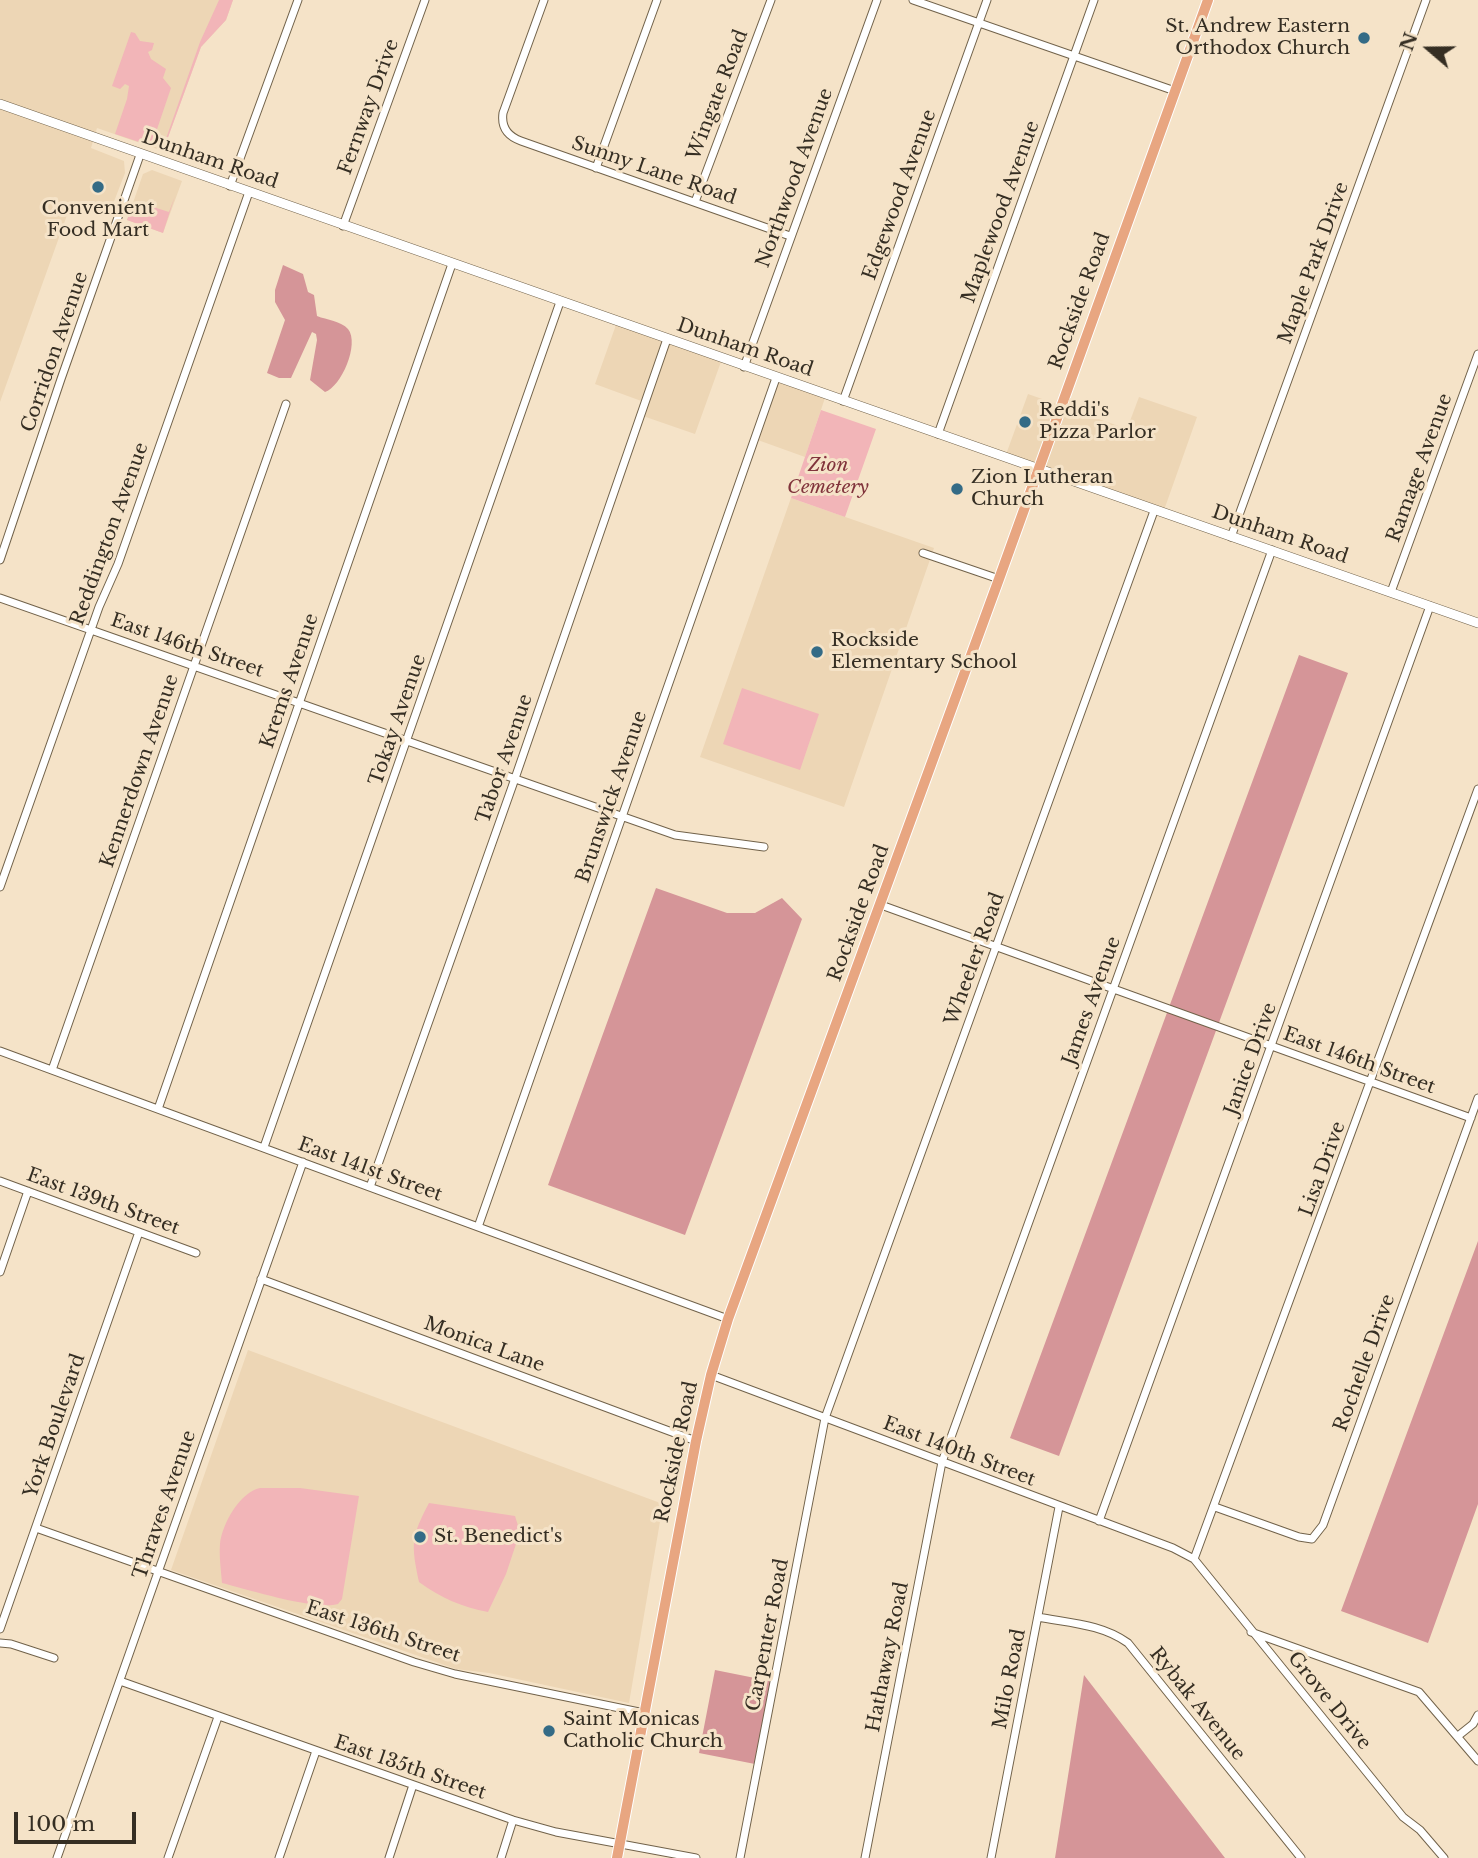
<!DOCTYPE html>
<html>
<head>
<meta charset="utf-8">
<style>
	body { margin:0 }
	#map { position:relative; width:1478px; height:1858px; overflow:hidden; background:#f5e3c8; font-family:"Libre Baskerville",serif }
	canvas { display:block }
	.north { position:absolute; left:1394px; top:14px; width:70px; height:70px; -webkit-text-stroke:5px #f5e3c8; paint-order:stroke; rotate:290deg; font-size:19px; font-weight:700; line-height:28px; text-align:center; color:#352e23 }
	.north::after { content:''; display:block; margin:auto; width:24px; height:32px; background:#352e23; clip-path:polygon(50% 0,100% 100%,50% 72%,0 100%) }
	.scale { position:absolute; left:14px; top:1812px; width:122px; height:32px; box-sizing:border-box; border:4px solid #352e23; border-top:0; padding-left:9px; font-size:21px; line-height:24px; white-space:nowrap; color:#352e23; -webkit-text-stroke:5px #f5e3c8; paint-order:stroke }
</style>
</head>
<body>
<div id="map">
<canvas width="1478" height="1858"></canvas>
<div class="north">N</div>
<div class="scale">100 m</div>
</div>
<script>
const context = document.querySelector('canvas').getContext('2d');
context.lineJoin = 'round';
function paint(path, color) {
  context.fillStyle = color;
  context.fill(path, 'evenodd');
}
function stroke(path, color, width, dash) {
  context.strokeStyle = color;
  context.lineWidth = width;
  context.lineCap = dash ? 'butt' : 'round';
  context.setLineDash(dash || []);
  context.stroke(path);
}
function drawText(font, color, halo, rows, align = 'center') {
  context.font = font + ' "Libre Baskerville",serif';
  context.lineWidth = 6;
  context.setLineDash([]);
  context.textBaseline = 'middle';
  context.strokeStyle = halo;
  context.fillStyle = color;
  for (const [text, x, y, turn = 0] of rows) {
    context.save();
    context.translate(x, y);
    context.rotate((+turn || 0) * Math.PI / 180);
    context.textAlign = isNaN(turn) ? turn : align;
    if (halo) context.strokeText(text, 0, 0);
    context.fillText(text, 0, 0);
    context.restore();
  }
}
paint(new Path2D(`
	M0,0H233L226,20L201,47L163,151L97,128L91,148L124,161L125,173L108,217L71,204L0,402Z
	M152,170L182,181L163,233L127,220L143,174Z
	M617,322L722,359L695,434L640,415L644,402L595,384Z
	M776,378L826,395L805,457L755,439Z
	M1028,394L1127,429L1139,397L1197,417L1163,513L1004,460Z
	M791,498L934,548L844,807L700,757Z
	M248,1350L663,1504L629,1703L489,1673L456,1669L171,1570Z`), '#edd6b5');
paint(new Path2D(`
	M219,0H233L226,20L201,47L163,151L162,150L200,42Z
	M131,32L135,33L140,41L154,43L152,50L148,52L151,59L166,69L163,78L171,88L152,144L148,145L115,134L127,99L129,86L125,84L120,89L112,86Z
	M175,196L163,233L127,220L132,205H147L169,212Z
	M821,410L876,429L845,517L791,498Z
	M742,688L819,714L800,770L723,744Z
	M260,1488H300L359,1496L342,1599L338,1604C316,1611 246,1589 222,1583C221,1570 219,1556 220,1544C222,1524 240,1492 260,1488Z
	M429,1503L515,1516L520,1532L506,1574L488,1612C462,1607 441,1598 419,1582C411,1544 411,1537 429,1503Z`), '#f2b5b8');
paint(new Path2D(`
	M283,265L303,274L308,292L314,295L317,316C327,320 341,321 348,329C360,344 341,387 325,392L310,380L317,340L316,334L312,332L291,378H279L267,373L285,320L275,302V290Z
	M1299,655L1348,673L1059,1456L1010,1438Z
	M656,888L727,913H755L782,898L802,919L685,1235L548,1185Z
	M1478,1241V1504L1428,1643L1341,1611Z
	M715,1670L775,1682L760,1765L699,1753Z
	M1084,1675L1225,1858H1055Z`), '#d59598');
const minor = new Path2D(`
	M544,0L503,113C501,127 507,136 521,141L790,236
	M913,0L1175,91
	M596,168L657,0
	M230,186L298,0
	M695,202L771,0
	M343,226L425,0
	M744,367L877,0
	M843,401L987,0
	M938,434L1094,0
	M1231,537L1426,0
	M923,553L999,579
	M0,560L61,379L140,155
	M1391,592L1478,354
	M0,598L675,835L764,847
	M0,887L99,607L118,564L249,192
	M881,905L1471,1118
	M0,1051L728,1319
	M52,1070L286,404
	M158,1109L452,264
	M264,1147L560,302
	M0,1181L196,1253
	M370,1187L512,787L667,339
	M478,1227L776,378
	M0,1272L28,1191
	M261,1279L696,1441
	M711,1375L1173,1548L1194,1559L1403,1817L1420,1830L1444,1858
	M1215,1507L1299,1537L1312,1539L1323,1525L1478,1098
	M1099,1521L1430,606
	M36,1528L414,1662L455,1674L644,1713
	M1194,1559L1478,789
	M1038,1617C1069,1623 1102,1624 1128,1643L1301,1858
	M0,1629L139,1232
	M1251,1632L1419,1692L1478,1761
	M0,1643L11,1644L54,1658
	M120,1681L513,1820L556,1832L696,1858
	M1458,1736L1473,1724L1478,1715
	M57,1858L303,1162
	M168,1858L218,1717
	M279,1858L316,1751
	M389,1858L413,1785
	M501,1858L513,1820
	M740,1858L825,1418L1154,511
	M865,1858L942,1462L1272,550
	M991,1858L1059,1507`);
const tertiary = new Path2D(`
	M0,104L1478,623`);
const primary = new Path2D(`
	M617,1858L696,1441L711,1375L728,1319L999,579L1208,0`);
stroke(minor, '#71624a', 9);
stroke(tertiary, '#71624a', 10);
stroke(primary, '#fff', 12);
stroke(minor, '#fff', 7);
stroke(tertiary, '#fff', 9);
stroke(primary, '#e8a681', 10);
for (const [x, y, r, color] of [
	[1364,38,7,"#346b86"],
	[98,187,7,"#346b86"],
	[1025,422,7,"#346b86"],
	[957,489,7,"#346b86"],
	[817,652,7,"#346b86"],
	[420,1537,7,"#346b86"],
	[549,1731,7,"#346b86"]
]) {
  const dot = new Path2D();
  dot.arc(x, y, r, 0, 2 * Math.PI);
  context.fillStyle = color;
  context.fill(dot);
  stroke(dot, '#f5e3c8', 2.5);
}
drawText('19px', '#352e23', '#f5e3c8', [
	["St. Andrew Eastern",1350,27,"right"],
	["Orthodox Church",1350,49,"right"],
	["Convenient",98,209,"center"],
	["Food Mart",98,231,"center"],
	["Reddi's",1039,411],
	["Pizza Parlor",1039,433],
	["Zion Lutheran",971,478],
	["Church",971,500],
	["Rockside",831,641],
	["Elementary School",831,663],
	["St. Benedict's",434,1537],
	["Saint Monicas",563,1720],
	["Catholic Church",563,1742]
], 'left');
drawText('19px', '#352e23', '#f5e3c8', [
	["Wingate Road",718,95,-69],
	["Fernway Drive",369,107,-70],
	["Dunham Road",210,160,19],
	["Sunny Lane Road",654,171,19],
	["Northwood Avenue",795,178,-70],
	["Edgewood Avenue",900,195,-70],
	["Maplewood Avenue",1001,212,-70],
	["Maple Park Drive",1314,263,-70],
	["Rockside Road",1080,301,-70],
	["Dunham Road",745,348,19],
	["Corridon Avenue",55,352,-71],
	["Ramage Avenue",1420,468,-70],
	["Reddington Avenue",110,534,-70],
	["Dunham Road",1280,535,19],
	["East 146th Street",187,646,19],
	["Krems Avenue",290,681,-71],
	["Tokay Avenue",398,720,-71],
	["Tabor Avenue",505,759,-71],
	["Kennerdown Avenue",140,771,-71],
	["Brunswick Avenue",612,797,-71],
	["Rockside Road",859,913,-70],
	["Wheeler Road",975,959,-70],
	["James Avenue",1092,1001,-70],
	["Janice Drive",1251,1059,-70],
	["East 146th Street",1359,1061,20],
	["Lisa Drive",1323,1169,-70],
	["East 141st Street",370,1170,20],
	["East 139th Street",103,1202,20],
	["Monica Lane",484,1345,20],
	["Rochelle Drive",1365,1363,-70],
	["York Boulevard",55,1426,-71],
	["Rockside Road",677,1452,-78],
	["East 140th Street",959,1452,21],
	["Thraves Avenue",165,1505,-71],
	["East 136th Street",383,1632,18],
	["Carpenter Road",768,1635,-79],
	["Hathaway Road",888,1657,-79],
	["Milo Road",1010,1679,-79],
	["Grove Drive",1329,1701,51],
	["Rybak Avenue",1197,1704,51],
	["East 135th Street",410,1768,19]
]);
drawText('italic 19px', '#81343c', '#f5e3c8', [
	["Zion",828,466],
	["Cemetery",828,488]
]);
</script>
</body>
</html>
